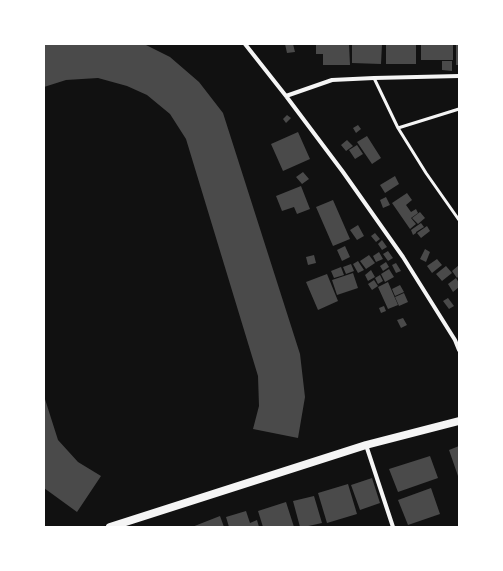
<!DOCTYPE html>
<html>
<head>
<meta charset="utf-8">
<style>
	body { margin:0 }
	#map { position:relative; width:503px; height:571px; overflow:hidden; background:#111; font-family:Ubuntu,sans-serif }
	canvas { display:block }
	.frame { position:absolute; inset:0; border:45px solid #fff; pointer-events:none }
</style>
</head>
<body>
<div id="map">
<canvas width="503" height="571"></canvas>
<div class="frame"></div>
</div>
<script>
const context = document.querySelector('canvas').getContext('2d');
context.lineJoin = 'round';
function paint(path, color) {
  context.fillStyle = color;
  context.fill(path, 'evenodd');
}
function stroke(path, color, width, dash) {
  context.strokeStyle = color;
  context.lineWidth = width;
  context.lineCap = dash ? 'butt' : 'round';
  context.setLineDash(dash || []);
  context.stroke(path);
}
paint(new Path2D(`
	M48,44H144L170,57L199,82L223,113L300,354L305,397L298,438L253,429L259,406L258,376L186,139L170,114L147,95L127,86L98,78L66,80L44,87V45Z
	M285,44H293L295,52L287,53Z
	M316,44H349L350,65H323V54H316Z
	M352,44H382L381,64L352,63Z
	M386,44H416V64H386Z
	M421,44H453V60H421Z
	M456,44H459V65H456Z
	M442,61H452V71L442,70Z
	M287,115L291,118L286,123L283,119Z
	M358,125L361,129L356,133L353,128Z
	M298,132L310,159L283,171L271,144Z
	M367,136L381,158L372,164L357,142Z
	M347,140L353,146L346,151L341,145Z
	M357,145L363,154L355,159L349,150Z
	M303,172L309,179L302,184L296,177Z
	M395,176L399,184L385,193L380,185Z
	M301,186L310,209L297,214L294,207L282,211L276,196Z
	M407,193L412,200L406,205L411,212L416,209L418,213L411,218L416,224L410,229L392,203Z
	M386,197L390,205L383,208L380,200Z
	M333,200L350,239L333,246L316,207Z
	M420,212L425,218L418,224L412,218Z
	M421,223L424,227L416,232V233L413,235L411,230Z
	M358,225L364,236L357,240L350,230Z
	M427,226L430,231L421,238L417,233Z
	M375,233L380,239L376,242L371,236Z
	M382,240L387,247L382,250L378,244Z
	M345,246L350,257L342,261L337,250Z
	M425,249L430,252L426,262L420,259Z
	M388,251L393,258L388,261L383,254Z
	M379,252L383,259L376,262L373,256Z
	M314,255L316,263L308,265L306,257Z
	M369,255L375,263L366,269L360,261Z
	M437,259L442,265L432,273L427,266Z
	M358,261L364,270L358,273L353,264Z
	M386,262L389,267L383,271L380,266Z
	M396,263L401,271L396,273L392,265Z
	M351,264L354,271L346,274L343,267Z
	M459,265V276L457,278L452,271Z
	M446,266L452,273L442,281L436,274Z
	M341,267L344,275L334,278L331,271Z
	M389,269L394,277L385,282L381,274Z
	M371,270L375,277L368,281L365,275Z
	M353,273L358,288L337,295L332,280Z
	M327,274L338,301L318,310L306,282Z
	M380,275L383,281L378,284L375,278Z
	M456,278L459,283V287L453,292L448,284Z
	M374,280L378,286L372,290L368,284Z
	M388,282L398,305L388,309L378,287Z
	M400,285L404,292L395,296L392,289Z
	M404,293L408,302L399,306L395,297Z
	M448,298L454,306L449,309L443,301Z
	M384,306L386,311L381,313L379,308Z
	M403,318L407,325L401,328L397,320Z
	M44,396L58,440L78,462L101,476L77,512L44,488Z
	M459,446V476H458L449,450Z
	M430,456L438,478L398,492L389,469Z
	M372,478L380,503L360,510L351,485Z
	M348,484L357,514L327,523L318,493Z
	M431,488L440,514L408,525L398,500Z
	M314,496L322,523L304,527H300L293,501Z
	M286,502L294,527H263L258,511Z
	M246,511L250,523L257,520L259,527H229L226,517Z
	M220,516L224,527H192Z`), '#4a4a4a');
stroke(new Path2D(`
	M374,78L398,128L426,173L459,220
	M398,128L459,109`), '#f5f5f5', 3);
stroke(new Path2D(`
	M245,44L286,96L343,172L403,257L455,340L459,350
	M286,96L332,80L374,78L459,76
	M366,445L393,527`), '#f5f5f5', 4);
stroke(new Path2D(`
	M110,527L366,445L459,421`), '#f5f5f5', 8);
</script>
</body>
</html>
